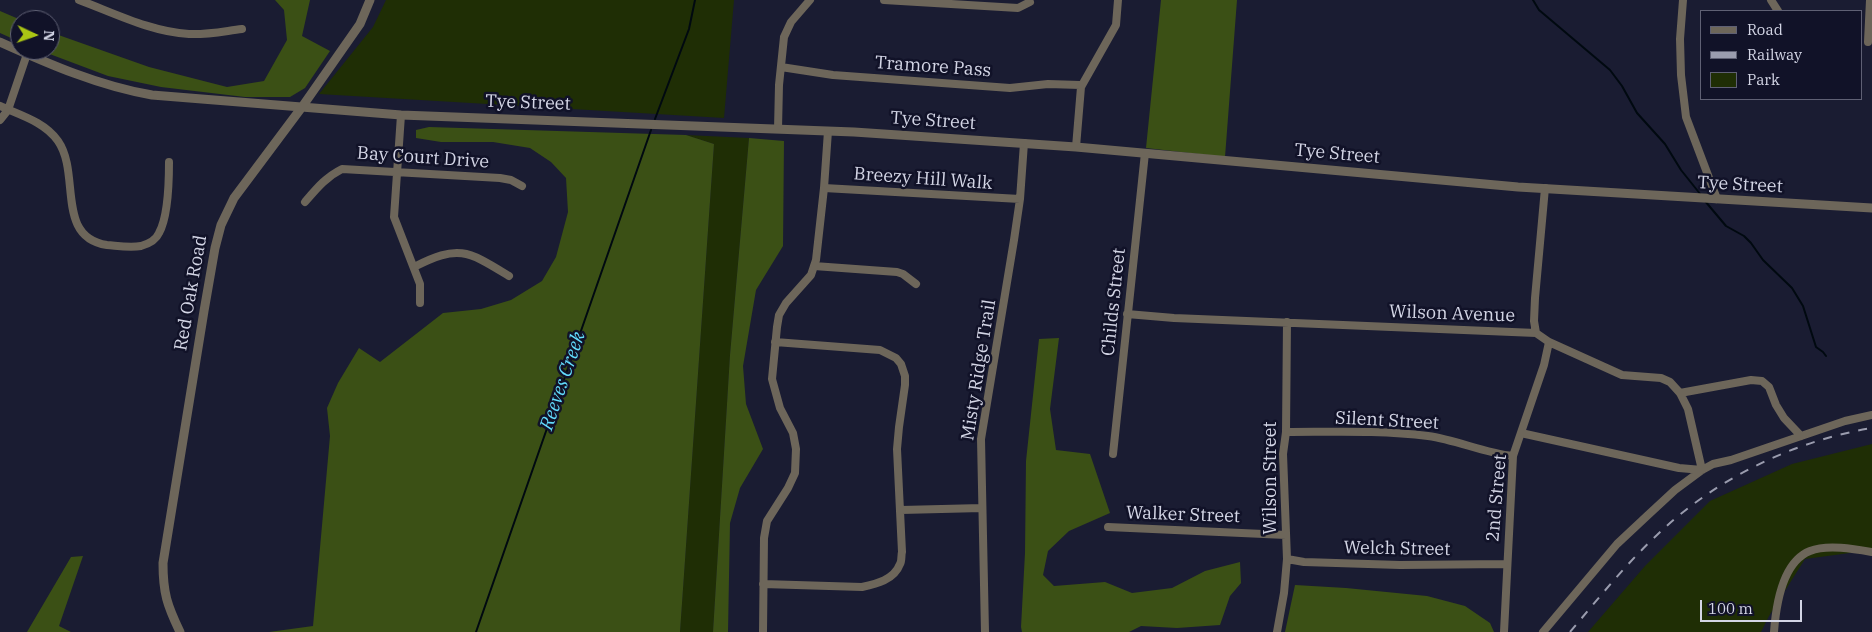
<!DOCTYPE html>
<html>
<head>
<meta charset="utf-8">
<style>
	body { margin:0 }
	#map { position:relative; width:1872px; height:632px; overflow:hidden; background:#1a1c32; font-family:"IBM Plex Serif",serif }
	canvas { display:block }
	.legend { position:absolute; left:1700px; top:10px; width:162px; height:90px; box-sizing:border-box; background:#111228; border:1px solid #5f6074; margin:0; padding:6px 9px; list-style:none; font-size:15px; color:#d3d5e5 }
	.legend li { display:flex; align-items:center; gap:10px; height:25px }
	.legend b { width:25px; border:1px solid #5f6074 }
	.north { position:absolute; left:10px; top:10px; width:50px; height:50px; box-sizing:border-box; background:#111228; border:1px solid #5f6074; border-radius:50%; rotate:93deg; font-size:14px; font-weight:700; line-height:20px; text-align:center; color:#d3d5e5 }
	.north::after { content:''; display:block; margin:auto; width:18px; height:22px; background:#abc614; clip-path:polygon(50% 0,100% 100%,50% 72%,0 100%) }
	.scale { position:absolute; left:1700px; top:600px; width:102px; height:22px; box-sizing:border-box; border:2px solid #d3d5e5; border-top:0; padding-left:6px; font-size:15px; line-height:18px; white-space:nowrap; color:#d3d5e5; -webkit-text-stroke:4px #111228; paint-order:stroke }
</style>
</head>
<body>
<div id="map">
<canvas width="1872" height="632"></canvas>
<ul class="legend">
<li><b style="height:6px;background:#6d665a"></b>Road</li>
<li><b style="height:6px;background:#9a9cae"></b>Railway</li>
<li><b style="height:14px;background:#1f2e05"></b>Park</li>
</ul>
<div class="north">N</div>
<div class="scale">100 m</div>
</div>
<script>
const context = document.querySelector('canvas').getContext('2d');
context.lineJoin = 'round';
function paint(path, color) {
  context.fillStyle = color;
  context.fill(path, 'evenodd');
}
function stroke(path, color, width, dash) {
  context.strokeStyle = color;
  context.lineWidth = width;
  context.lineCap = dash ? 'butt' : 'round';
  context.setLineDash(dash || []);
  context.stroke(path);
}
function drawText(font, color, halo, rows, align = 'center') {
  context.font = font + ' "IBM Plex Serif",serif';
  context.lineWidth = 5;
  context.setLineDash([]);
  context.textBaseline = 'middle';
  context.strokeStyle = halo;
  context.fillStyle = color;
  for (const [text, x, y, turn = 0] of rows) {
    context.save();
    context.translate(x, y);
    context.rotate((+turn || 0) * Math.PI / 180);
    context.textAlign = isNaN(turn) ? turn : align;
    if (halo) context.strokeText(text, 0, 0);
    context.fillText(text, 0, 0);
    context.restore();
  }
}
paint(new Path2D(`
	M386,0H734L724,118L319,94L373,27Z
	M686,135L749,138L730,355L713,632H680L714,144Z
	M1872,444V550L1805,559L1769,616L1761,632H1588L1645,566L1710,501L1792,464Z`), '#1f2e05');
paint(new Path2D(`
	M275,0H310L302,36L330,51L305,88L290,97H245L161,87L108,76L39,50H50V32L149,67L227,87L264,81L287,40L284,10Z
	M1161,0H1237L1225,157L1146,148Z
	M0,11L21,20H20V42L0,33Z
	M429,127L686,135L714,144L680,632H269L313,626L330,436L327,408L338,383L359,348L380,362L443,313L481,309L511,300L542,281L556,257L568,212L566,178L551,162L530,148L493,142H441L416,138V130Z
	M749,138L784,141L783,246L756,290L743,366L746,404L763,449L740,488L730,523L728,632H713L730,355Z
	M1059,338L1050,409L1056,450L1090,454L1110,513L1069,531L1048,551L1043,575L1054,586L1105,582L1132,593L1172,588L1205,571L1240,562L1241,583L1230,596L1220,625L1177,628L1141,626L1129,632H1022L1021,627L1025,553L1026,461L1039,339Z
	M83,556L59,626L71,632H27L71,557Z
	M1295,585L1346,588L1427,596L1465,606L1490,623L1494,632H1285Z`), '#3b5015');
stroke(new Path2D(`
	M1533,0L1539,10L1610,70L1622,86L1637,113L1665,144L1681,170L1701,195
	M655,119L689,29L695,0
	M1705,201L1726,226L1744,236L1751,243L1763,260L1792,288L1803,306L1816,347L1823,352L1826,356
	M476,632L651,130`), '#000910', 2);
stroke(new Path2D(`
	M79,0C114,13 151,32 189,34C207,35 225,31 242,29
	M884,0L1018,8L1030,2
	M1683,0L1680,39L1681,75L1686,117L1717,199
	M1771,0L1778,11
	M1868,42L1870,0
	M781,67L833,75L1010,88L1048,84L1080,85L1081,87
	M0,106C20,115 45,122 58,141C81,174 55,237 107,245C119,246 130,248 141,246C148,244 156,240 159,233C168,217 169,181 169,162
	M401,115L394,217L420,284V303
	M0,120L8,110L27,54
	M778,129L779,85L784,37L791,22L810,0
	M1076,147L1081,87L1116,25L1118,0
	M824,188L1020,199
	M305,202C317,188 326,177 342,169L500,178L511,180L522,186
	M814,266L897,272L903,274L916,284
	M414,267C459,244 468,251 509,276
	M1127,314L1174,318L1536,333L1549,342L1622,375L1661,378L1670,382L1680,393L1688,409L1702,470
	M1536,333L1534,321L1535,298L1545,188
	M1680,393L1751,380L1762,381L1769,387L1776,405L1784,418L1801,436
	M1286,432C1333,432 1381,430 1428,436C1457,440 1484,453 1513,456
	M1521,433L1679,468L1702,470
	M1113,454L1145,153
	M901,510L982,508
	M1108,527L1286,535
	M1287,559L1304,562L1400,565L1507,564
	M763,584L862,587C876,584 894,580 900,564C902,561 901,555 902,552L897,449L899,427L905,385V376L901,364L896,358L880,350L775,342
	M763,632L764,538L767,521L788,488L795,473L796,449L793,433L780,408L772,379L777,327L779,315L786,303L811,275L816,260L824,188L828,131
	M985,632L981,439L1014,240L1020,199L1024,143
	M1277,632L1284,593L1287,559L1283,454L1286,432L1287,322
	M1504,632L1513,456L1544,365L1549,342
	M1543,632L1617,544L1648,515L1675,490L1702,470L1713,464L1731,460L1845,421L1872,415
	M1774,632C1776,605 1782,562 1810,551C1827,544 1855,549 1872,552`), '#6d665a', 8);
stroke(new Path2D(`
	M0,42C49,64 99,86 152,95L401,115L854,132L1076,147L1518,187L1872,208
	M180,632C167,605 163,593 163,563L204,311L215,248L221,225L234,198L302,107L360,24L370,0`), '#6d665a', 9);
stroke(new Path2D(`
	M1570,632C1598,599 1625,565 1657,535C1715,479 1793,441 1872,428`), '#9a9cae', 2, [9, 9]);
drawText('18px', '#d3d5e5', '#111228', [
	["Tramore Pass",933,67,4],
	["Tye Street",528,103,2],
	["Tye Street",933,121,4],
	["Tye Street",1337,154,5],
	["Bay Court Drive",423,158,4],
	["Breezy Hill Walk",923,179,4],
	["Tye Street",1740,185,3],
	["Red Oak Road",191,293,-80],
	["Childs Street",1114,302,-84],
	["Wilson Avenue",1452,314,2],
	["Misty Ridge Trail",979,370,-81],
	["Silent Street",1387,421,3],
	["Wilson Street",1271,478,-90],
	["2nd Street",1497,498,-85],
	["Walker Street",1183,515,2],
	["Welch Street",1397,549,1]
]);
drawText('italic 19px', '#63defe', '#111228', [
	["Reeves Creek",563,381,-71]
]);
</script>
</body>
</html>
